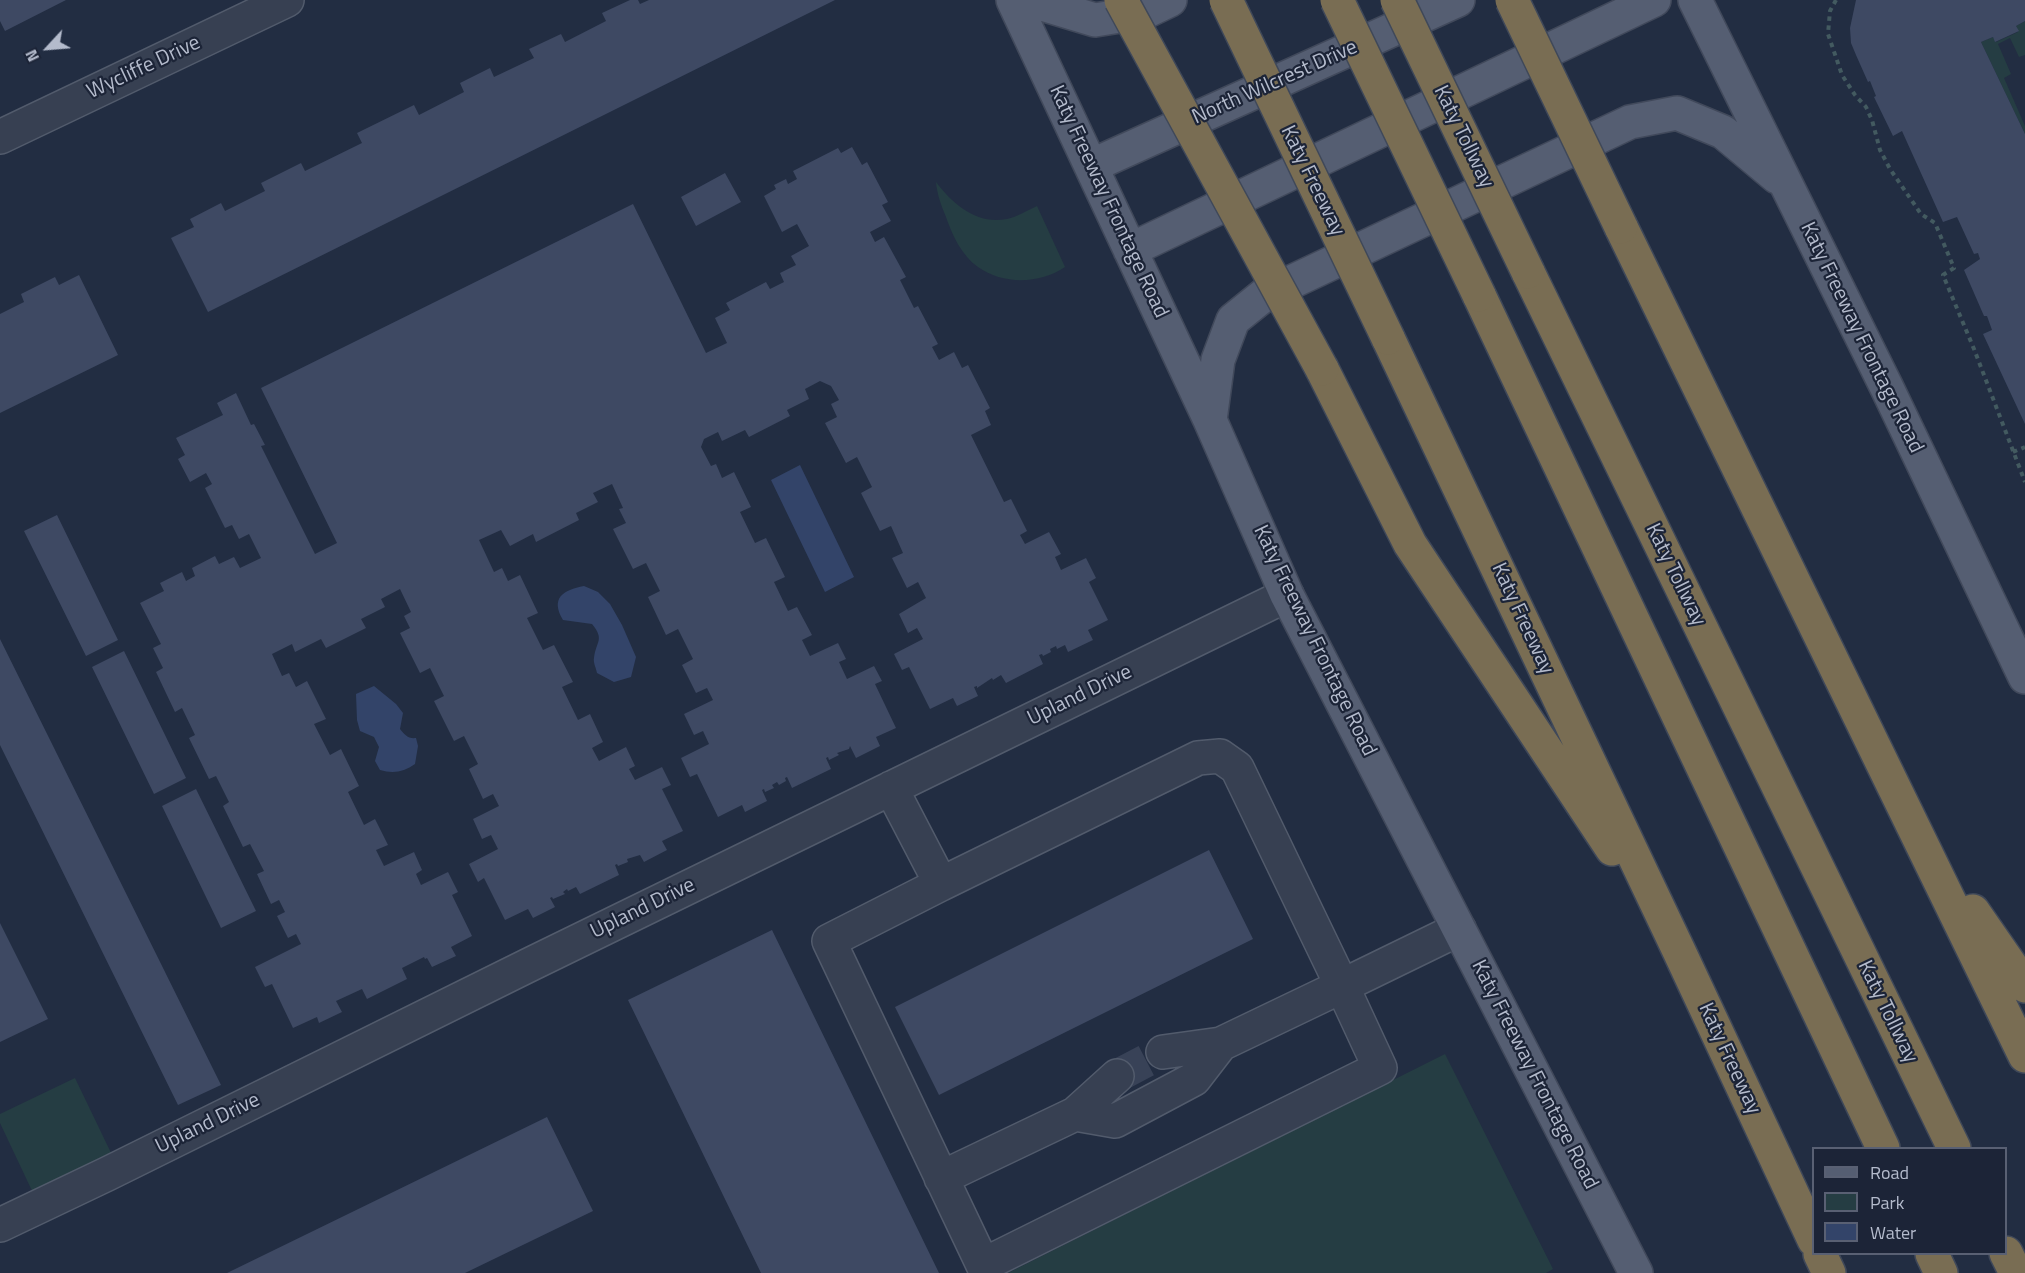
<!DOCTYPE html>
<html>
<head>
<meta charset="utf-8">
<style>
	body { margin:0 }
	#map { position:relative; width:2025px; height:1273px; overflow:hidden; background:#222d42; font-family:"Titillium Web",sans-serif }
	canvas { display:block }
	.legend { position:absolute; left:1812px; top:1147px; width:195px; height:108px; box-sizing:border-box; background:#1c2437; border:2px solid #596073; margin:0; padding:8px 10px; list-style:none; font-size:18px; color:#b4bbcc }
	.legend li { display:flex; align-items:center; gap:12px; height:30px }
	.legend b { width:30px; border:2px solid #596073 }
	.north { position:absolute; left:18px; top:18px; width:60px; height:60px; -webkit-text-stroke:4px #1c2437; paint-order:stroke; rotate:244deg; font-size:16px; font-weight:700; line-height:24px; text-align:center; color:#b4bbcc }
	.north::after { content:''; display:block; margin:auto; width:21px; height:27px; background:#b4bbcc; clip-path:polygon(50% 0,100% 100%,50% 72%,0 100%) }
</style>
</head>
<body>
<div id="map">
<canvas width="2025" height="1273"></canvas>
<ul class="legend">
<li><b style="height:8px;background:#555e72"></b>Road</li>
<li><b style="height:16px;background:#253d43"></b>Park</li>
<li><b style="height:16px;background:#334469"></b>Water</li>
</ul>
<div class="north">N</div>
</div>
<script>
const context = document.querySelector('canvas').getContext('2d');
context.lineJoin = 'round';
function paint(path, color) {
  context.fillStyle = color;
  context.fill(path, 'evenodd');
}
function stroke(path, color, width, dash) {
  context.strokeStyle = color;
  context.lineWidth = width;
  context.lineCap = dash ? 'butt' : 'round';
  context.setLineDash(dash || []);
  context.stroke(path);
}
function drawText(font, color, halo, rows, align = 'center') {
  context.font = font + ' "Titillium Web",sans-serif';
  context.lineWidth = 4.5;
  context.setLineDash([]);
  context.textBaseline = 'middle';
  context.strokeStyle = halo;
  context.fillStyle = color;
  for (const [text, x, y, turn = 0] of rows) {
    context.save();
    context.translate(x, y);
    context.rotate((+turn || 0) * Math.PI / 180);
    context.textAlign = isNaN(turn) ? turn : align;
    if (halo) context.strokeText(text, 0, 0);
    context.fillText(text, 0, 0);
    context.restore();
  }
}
paint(new Path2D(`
	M2025,21V55L2019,57L2010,38L1998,44L2011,74L2004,78L2025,126V134L1981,42L1993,37L1996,42L2018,32L2016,26Z
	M936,182C953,204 976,225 1007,219C1017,217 1028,210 1037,206L1065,267C1040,284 1003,285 978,267C962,256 952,235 946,217C941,205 937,194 936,182Z
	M1445,1054L1553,1269L1546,1273H1008Z
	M75,1078L113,1157L34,1195L0,1123V1114Z`), '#253d43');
paint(new Path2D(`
	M800,465L854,577L825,592L771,480Z
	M584,586L598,592L610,604L622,625L636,657L631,677L614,682L597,673C596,668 593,662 594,658C596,641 605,640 592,624L563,620C550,598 563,590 584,586Z
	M374,686L396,704L403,713L400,729C405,735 408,739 416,738L418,746L415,764C404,772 393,774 380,770L375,761L379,747L374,737L360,731L357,720L356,694Z`), '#334469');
paint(new Path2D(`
	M0,0H66L5,31L0,21Z
	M630,0H638L640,4L649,0H835L208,312L171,238L194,227L190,219L221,203L225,211L265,191L261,183L301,163L305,171L362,143L357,133L414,105L419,115L464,92L460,83L490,68L494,77L534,58L529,49L561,34L565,42L606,21L602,13Z
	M1856,0H2025V21L2016,26L2019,31L1995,42L1993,37L1981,42L2025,134V424L1983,334L1992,330L1987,316H1984L1964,270L1980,259L1978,253L1974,254L1957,217L1943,222L1902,131L1893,136L1874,97L1876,96L1870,81L1868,82L1856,55L1851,43L1850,28Z
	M852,147L862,165L867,162L888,202L882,205L891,221L870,232L875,242L884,237L906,277L900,280L914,308L918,306L938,344L932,347L939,360L954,352L962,368L968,365L990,408L985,411L991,425L971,435L1004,502L1011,499L1027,531L1020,535L1025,544L1049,532L1061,554L1055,557L1061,570L1086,558L1096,578L1089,582L1108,620L1088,630L1093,640L1068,652L1065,645L1057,649L1056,646L1050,649L1051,652L1043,656L1042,654L1039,655L1043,664L1006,683L1001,675L993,680L992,678L977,688V686L974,687L978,696L957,706L953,698L930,709L909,667L902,670L894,654L923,639L917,628L908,633L899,614L926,598L918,582L907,588L892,558L903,553L891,526L880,531L861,493L872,487L857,457L846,463L825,423L837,417L831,404L839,400L831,386L820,381L805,389L809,399L787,410L790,416L749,437L745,430L722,441L718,432L704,439L701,447L711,466L716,464L722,478L734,472L751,507L740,512L755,543L766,538L785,577L774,582L788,611L797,607L812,635L802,640L810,656L838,643L846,659L839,662L847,679L874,666L882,681L875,684L896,728L876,737L880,746L856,758L850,746L849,749L837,753L839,755L829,760L828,757L826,758L831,769L792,788L787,777L785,778L786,781L779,785L777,782L772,785L774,788L765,792L764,789L762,790L767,801L745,812L742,805L718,817L697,774L690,777L681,758L709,744L703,731L694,735L684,714L713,700L707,688L696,693L682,665L693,659L678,629L666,635L648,597L660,591L646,563L633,569L613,529L626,523L619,509L623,508L612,484L593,493L598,502L576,513L579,520L536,542L533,534L510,546L501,530L479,540L494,572L502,568L508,581L520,575L538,613L527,618L543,650L554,645L573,682L562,687L578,720L590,714L603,742L592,748L599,761L626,747L635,766L629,769L635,780L662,767L671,785L662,789L683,831L662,841L667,850L644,862L640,855L627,859L628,862L618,866L617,864L615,865L619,875L580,894L576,887L568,891L567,889L563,892L565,894L553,899L552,897L550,898L555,907L533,918L528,909L505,920L484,878L478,882L469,864L498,849L491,835L482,839L473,819L499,806L493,794L483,799L469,769L478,764L464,736L454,741L434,701L444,696L430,668L420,673L400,633L410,628L404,616L411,612L400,589L381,599L385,607L361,619L366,628L326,648L321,639L295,652L292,644L272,654L282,676L289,673L296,687L307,681L326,719L314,724L330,755L341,749L359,786L348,792L364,825L375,819L388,845L376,850L384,866L414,852L422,870L416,874L421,885L448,872L458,892L452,895L472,936L451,947L456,956L432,967L427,958L425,959L424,957L402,968L407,979L367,999L362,989L336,1001L342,1012L319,1023L317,1017L293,1028L272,984L265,987L255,967L301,944L296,934L288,938L277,916L285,912L279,900L271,904L257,874L264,871L250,844L243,847L223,806L229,802L216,776L209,779L189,738L195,735L182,708L175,712L156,672L163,668L153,648L161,644L140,603L164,591L160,583L182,572L186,581L195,576L192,568L215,556L219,564L234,557L240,568L261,558L249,534L239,539L232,525L225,528L205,488L212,484L206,473L190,482L178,459L185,455L176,438L223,415L217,403L236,393L251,425L254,424L265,445L261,446L315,554L337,543L261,388L633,204L706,353L727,343L715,318L730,310L726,303L766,282L770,289L784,282L780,273L796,265L791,256L809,246L797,224L782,232L764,196L776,189L774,185L786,179L788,184L797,179L793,171L838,148L841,153Z
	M725,173L741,202L696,226L681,197Z
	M79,275L118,355L0,413V314L24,302L21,294L55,277L59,285Z
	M57,515L118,640L86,656L24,531Z
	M0,639L221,1085L178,1105L0,745Z
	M124,651L186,778L154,794L92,667Z
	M196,789L256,911L221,928L162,806Z
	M1209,850L1253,939L939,1095L895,1007Z
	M0,923L48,1019L0,1042Z
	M772,930L939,1273H761L628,1000Z
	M547,1117L593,1211L465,1273H227Z`), '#3e4963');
stroke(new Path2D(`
	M1117,1076L1163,1052`), '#384257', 33, [33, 16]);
const minor = new Path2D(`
	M0,137L287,0
	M891,788L941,884L1198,758L1220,756L1237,768L1342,986L1459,929
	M941,884L829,941L983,1265L1380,1068L1342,986L1221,1044L1194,1079L1115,1121L1075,1114L941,1178
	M1163,1052L1221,1044
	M1075,1114L1117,1076
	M0,1225L107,1174L531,964L1287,595`);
const major = new Path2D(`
	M1013,0L1210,420L1287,595L1636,1273
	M1038,0L1042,4L1095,20L1145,12L1170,0
	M1695,0L1887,388L2025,677
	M1091,166L1458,0
	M1130,250L1654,0
	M1210,420L1218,360L1233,320L1264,295L1630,122L1677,113L1723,132L1777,177`);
const highway = new Path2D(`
	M1621,227L2025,1056
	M1528,272L1954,1148
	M1479,295L1883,1148
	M1388,338L1679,951L1814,1240
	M1322,369L1410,544L1612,849
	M1973,911L2025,986
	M2006,1253L2016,1273
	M1820,1254L1829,1273
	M1932,1254L1941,1273`);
stroke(minor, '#525b6c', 36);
stroke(major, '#41495b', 36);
stroke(highway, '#3f4859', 36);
stroke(new Path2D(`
	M1836,0L1830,11L1828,34L1842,75L1855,95L1866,107L1872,120L1880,150L1890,169L1921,214L1935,223L1954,268L1943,275L1974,349L2025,482
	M2013,452L2025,447`), '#435a60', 4, [4.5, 4.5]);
stroke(minor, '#374052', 33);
stroke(major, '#555e72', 33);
stroke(highway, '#796d53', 33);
const highwayBridge = new Path2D(`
	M1121,0L1322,369
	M1226,0L1388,338
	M1337,0L1479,295
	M1397,0L1528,272
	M1512,0L1621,227`);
stroke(highwayBridge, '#3f4859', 36, []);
stroke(highwayBridge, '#796d53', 33);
drawText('21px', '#b4bbcc', '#1c2437', [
	["Wycliffe Drive",144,68,-25],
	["North Wilcrest Drive",1275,83,-24],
	["Katy Tollway",1463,137,64],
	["Katy Freeway",1312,181,64],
	["Katy Freeway Frontage Road",1108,202,65],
	["Katy Freeway Frontage Road",1861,338,64],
	["Katy Tollway",1675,575,64],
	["Katy Freeway",1522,619,65],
	["Katy Freeway Frontage Road",1314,641,64],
	["Upland Drive",1080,696,-26],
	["Upland Drive",643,909,-26],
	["Katy Tollway",1887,1012,64],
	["Katy Freeway",1729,1059,65],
	["Katy Freeway Frontage Road",1534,1075,63],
	["Upland Drive",208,1124,-26]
]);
</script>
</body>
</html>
